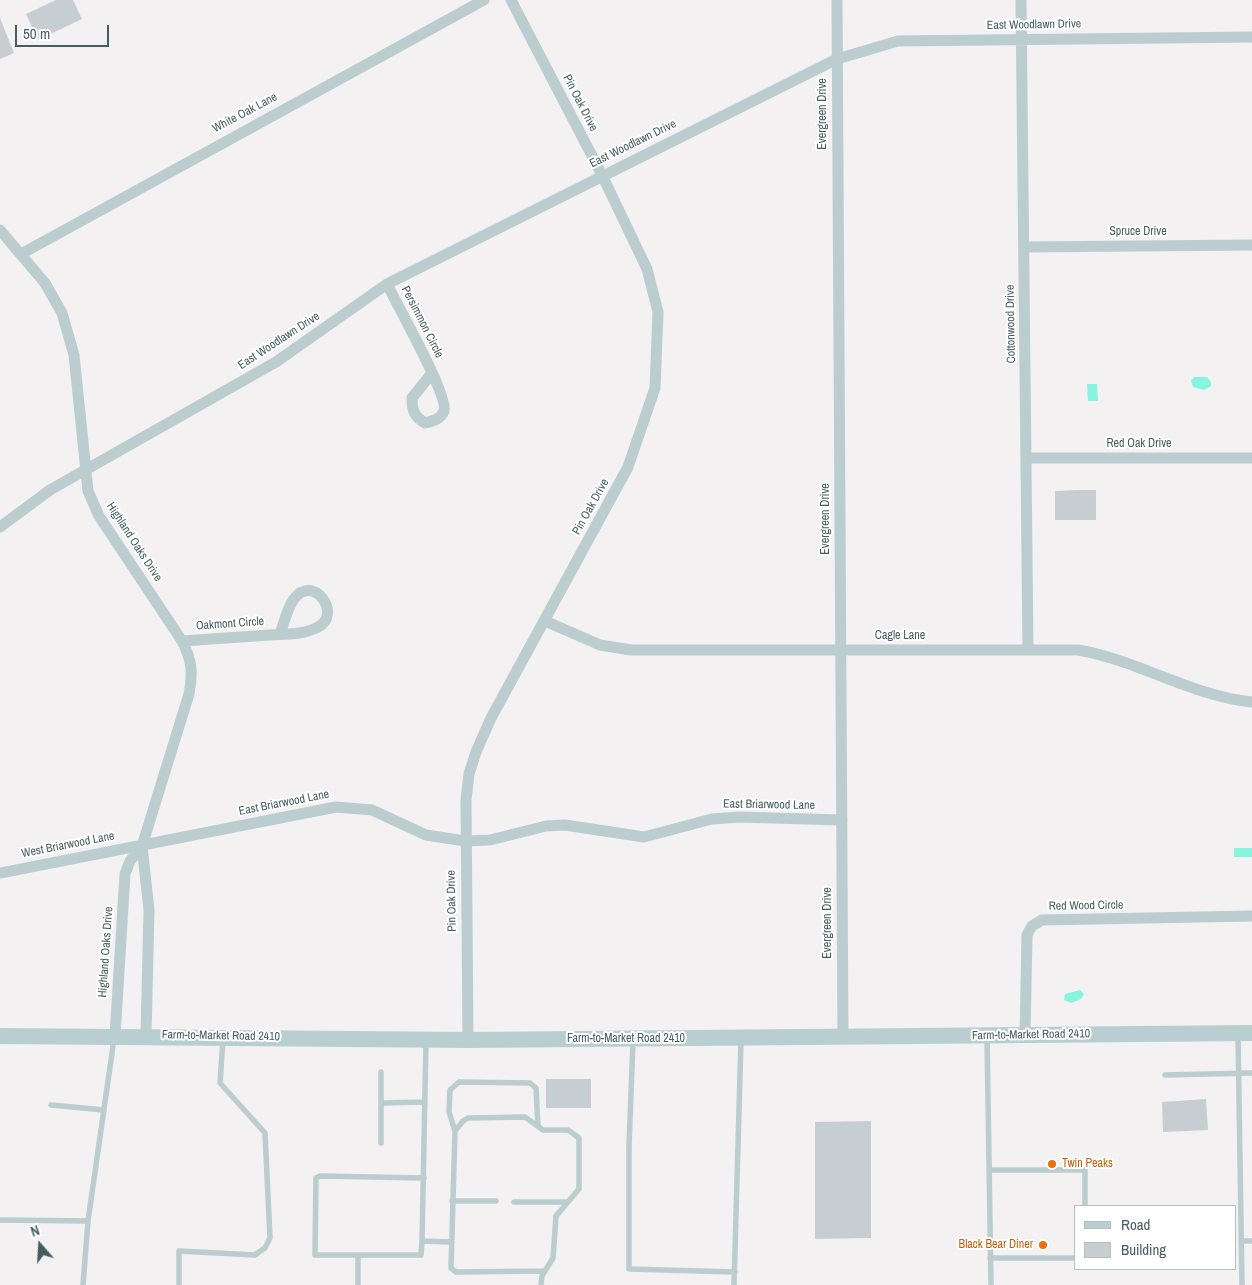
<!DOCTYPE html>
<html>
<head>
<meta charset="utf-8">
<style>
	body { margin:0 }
	#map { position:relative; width:1252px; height:1285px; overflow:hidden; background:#f3f1f2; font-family:"Archivo Narrow",sans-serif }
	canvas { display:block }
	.legend { position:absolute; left:1074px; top:1205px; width:162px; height:65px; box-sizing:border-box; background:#fff; border:1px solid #b5bfbf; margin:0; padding:6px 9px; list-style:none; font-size:15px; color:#475e60 }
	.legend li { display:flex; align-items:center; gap:10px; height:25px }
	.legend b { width:25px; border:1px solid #b5bfbf }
	.north { position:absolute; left:15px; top:1220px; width:50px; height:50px; -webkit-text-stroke:4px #fff; paint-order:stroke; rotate:341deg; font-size:14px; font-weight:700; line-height:20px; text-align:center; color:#475e60 }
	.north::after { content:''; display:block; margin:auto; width:18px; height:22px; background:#475e60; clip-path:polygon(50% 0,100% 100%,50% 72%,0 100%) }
	.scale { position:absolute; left:15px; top:25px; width:94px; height:22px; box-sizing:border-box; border:2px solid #475e60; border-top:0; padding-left:6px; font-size:15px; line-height:18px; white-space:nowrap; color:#475e60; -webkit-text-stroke:4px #fff; paint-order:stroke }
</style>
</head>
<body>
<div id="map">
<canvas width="1252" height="1285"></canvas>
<ul class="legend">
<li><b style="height:6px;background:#b8ced1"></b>Road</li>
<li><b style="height:14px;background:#c7ced1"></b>Building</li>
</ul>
<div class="north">N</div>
<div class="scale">50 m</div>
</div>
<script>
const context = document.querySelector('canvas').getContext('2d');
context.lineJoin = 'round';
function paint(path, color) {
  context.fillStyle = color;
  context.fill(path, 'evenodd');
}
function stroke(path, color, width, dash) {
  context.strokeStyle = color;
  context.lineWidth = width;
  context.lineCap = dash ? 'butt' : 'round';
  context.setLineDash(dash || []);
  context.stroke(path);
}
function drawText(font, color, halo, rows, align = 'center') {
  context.font = font + ' "Archivo Narrow",sans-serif';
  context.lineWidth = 4;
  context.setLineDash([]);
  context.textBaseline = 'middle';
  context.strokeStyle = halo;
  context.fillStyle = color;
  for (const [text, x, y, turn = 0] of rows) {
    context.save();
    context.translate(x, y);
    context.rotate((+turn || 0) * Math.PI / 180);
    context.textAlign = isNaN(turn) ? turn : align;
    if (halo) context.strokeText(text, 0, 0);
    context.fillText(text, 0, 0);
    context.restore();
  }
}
paint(new Path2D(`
	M1194,377H1207L1211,382V386L1204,390L1193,387L1191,381Z
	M1087,384H1097L1098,401H1088Z
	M1234,848H1252V857H1234Z
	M1080,990L1084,994L1081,999L1071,1003L1064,1000L1065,994Z`), '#86f4de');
paint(new Path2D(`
	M56,0H73L82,19L38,40L26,14Z
	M0,18L14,53L0,59Z
	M1079,490H1096V520H1055V491Z
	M546,1079H591V1108H546Z
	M1206,1099L1208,1130L1163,1132L1162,1102Z
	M871,1121V1238L815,1239V1122Z`), '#c7ced1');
stroke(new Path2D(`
	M1238,1035L1242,1285
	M987,1037L991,1285
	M633,1041L629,1146V1269L735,1272
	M1165,1075L1252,1073
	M381,1103L425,1102
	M51,1105L104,1110
	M455,1131L449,1112L450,1090L459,1082L530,1083L536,1088L538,1126
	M381,1143V1072
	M989,1170H1085V1206
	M424,1178L320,1176L316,1178L315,1255H421L422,1241L426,1041
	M452,1201H496
	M514,1202H567
	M0,1220L88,1221
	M422,1241L451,1242
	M1241,1241H1252
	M990,1258H1076
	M83,1285L88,1221L114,1039
	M179,1285V1251L255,1255L265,1248L270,1238L265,1133L220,1083L223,1039
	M358,1285V1256
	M541,1285L542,1276L553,1258L556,1216L579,1189V1138L568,1130H543L525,1117L468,1118L463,1121L455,1131L451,1268L456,1272L544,1271
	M734,1285L741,1040`), '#bbcdce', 5.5);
stroke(new Path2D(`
	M837,0L843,1037
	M1021,0L1028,649
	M0,230L45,283L62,313L74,355L88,491L99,516L182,641C192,660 193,673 189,694L142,846L130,861L125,874L115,1036
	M1024,247L1252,245
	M21,254L484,0
	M387,284C396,303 449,396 444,411C441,419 433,421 425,423C414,416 412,411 412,398L432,373
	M1027,458H1252
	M0,527L50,490L276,362L387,284L837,59L898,41L1252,37
	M545,621L600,645L631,650H1078C1138,660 1191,696 1252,702
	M182,641C211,639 240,637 270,635C285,634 304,635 318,627C343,614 313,573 294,599C287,608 284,623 280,634
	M142,846L149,910L146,1035
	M0,873L336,807L372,810L426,835L465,841L490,840L546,826L565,825L644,837L712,819L739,817L842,820
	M1025,1035L1027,935L1032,926L1042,920L1252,916
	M468,1040L466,800L469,774L476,752L491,718L628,467L655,388L658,312L647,269L602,175L511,0`), '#bbcdce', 11);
stroke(new Path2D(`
	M0,1036L468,1040L1252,1033`), '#b8ced1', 16);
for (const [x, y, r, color] of [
	[1052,1164,5,"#e8710a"],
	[1043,1245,5,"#e8710a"]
]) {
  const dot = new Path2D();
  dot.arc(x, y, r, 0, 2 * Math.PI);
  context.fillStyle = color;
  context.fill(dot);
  stroke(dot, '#fff', 2);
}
drawText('12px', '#475e60', '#fff', [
	["East Woodlawn Drive",1034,25,-1],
	["Pin Oak Drive",580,103,63],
	["White Oak Lane",245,113,-28],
	["Evergreen Drive",823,114,-90],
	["East Woodlawn Drive",633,144,-26],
	["Spruce Drive",1138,232],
	["Persimmon Circle",422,322,63],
	["Cottonwood Drive",1011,324,-91],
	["East Woodlawn Drive",279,341,-33],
	["Red Oak Drive",1139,444],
	["Pin Oak Drive",591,507,-61],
	["Evergreen Drive",826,519,-90],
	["Highland Oaks Drive",134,542,57],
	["Oakmont Circle",230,624,-4],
	["Cagle Lane",900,636],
	["East Briarwood Lane",284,803,-11],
	["East Briarwood Lane",769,805,1],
	["West Briarwood Lane",68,845,-11],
	["Pin Oak Drive",452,901,-91],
	["Red Wood Circle",1086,906,-1],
	["Evergreen Drive",828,923,-90],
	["Highland Oaks Drive",106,952,-86],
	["Farm-to-Market Road 2410",1031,1035,-1],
	["Farm-to-Market Road 2410",221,1036,1],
	["Farm-to-Market Road 2410",626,1039]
]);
drawText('12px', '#c56008', '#fff', [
	["Twin Peaks",1062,1164],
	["Black Bear Diner",1033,1245,"right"]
], 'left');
</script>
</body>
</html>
